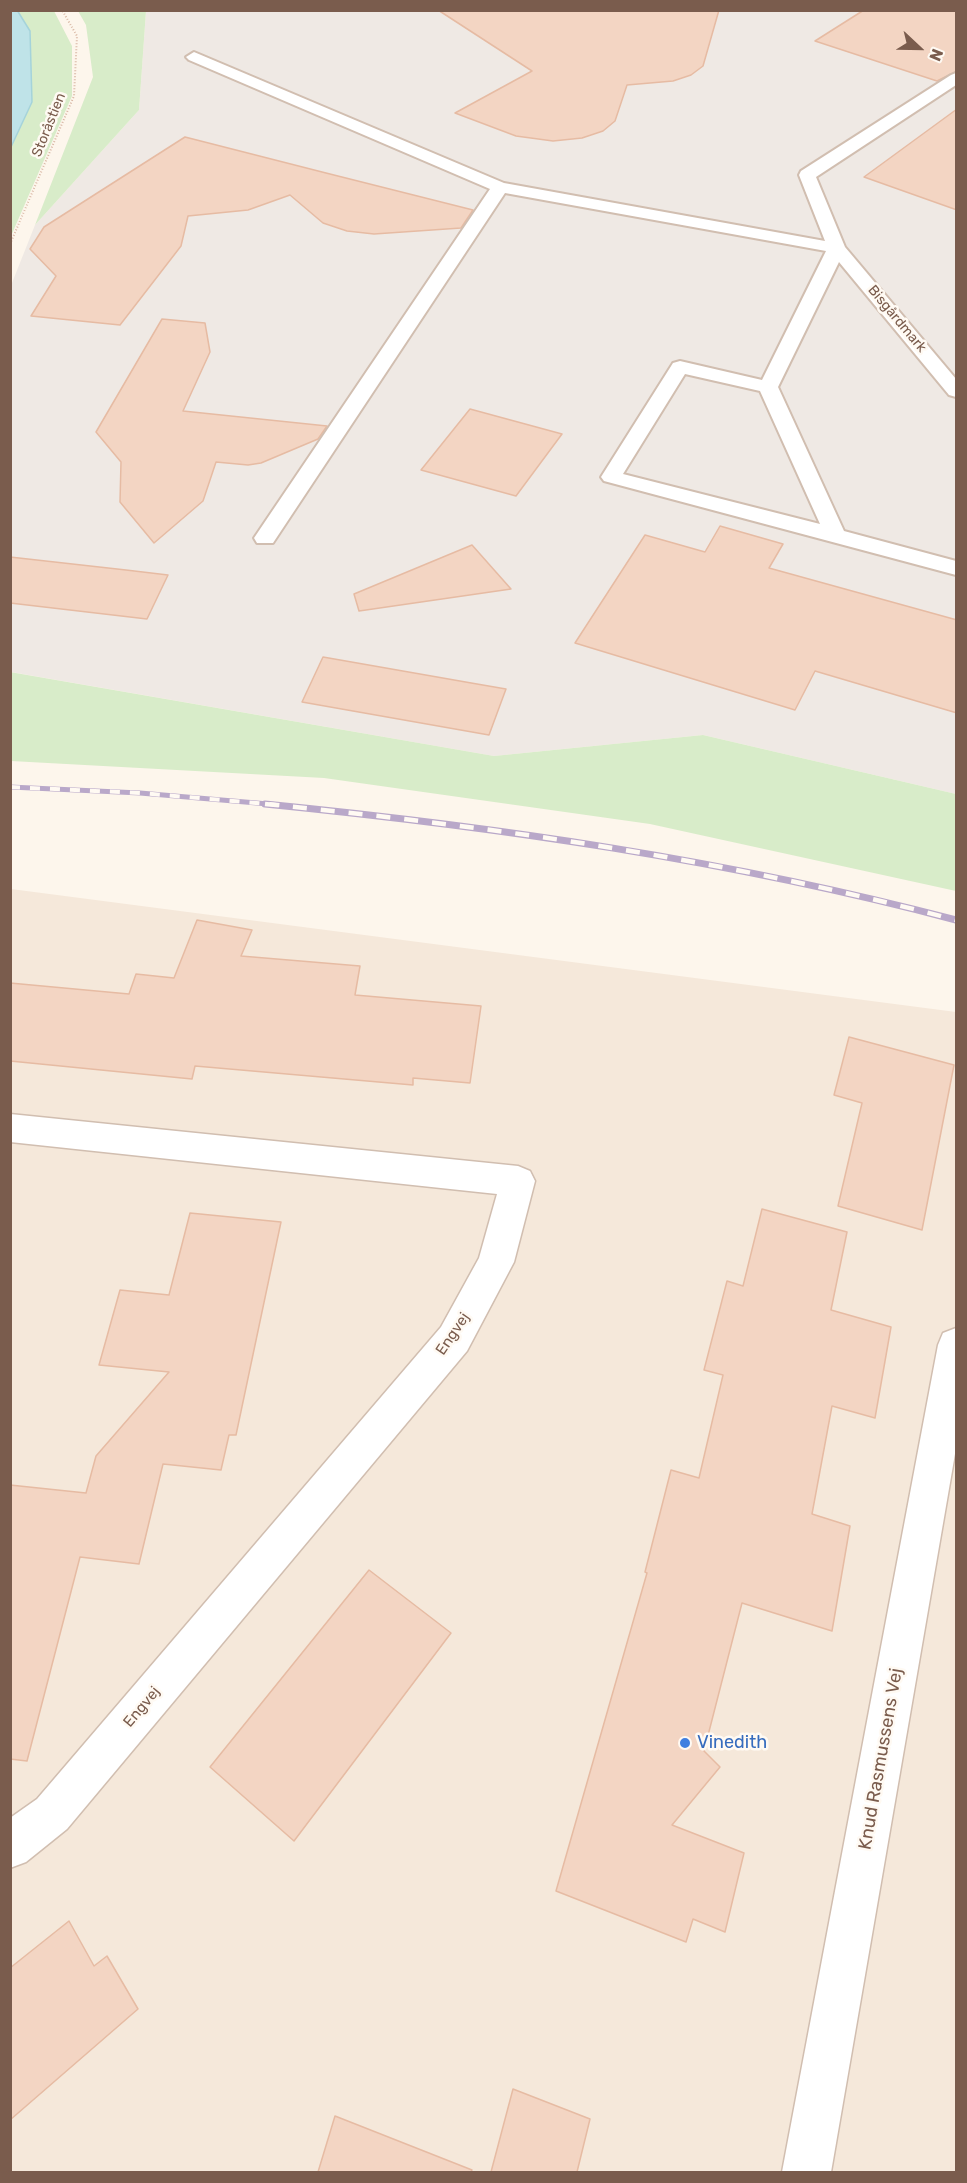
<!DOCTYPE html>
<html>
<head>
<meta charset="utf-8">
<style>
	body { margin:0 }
	#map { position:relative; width:967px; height:2183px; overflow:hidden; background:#fdf6ec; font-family:Rubik,sans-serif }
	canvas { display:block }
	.frame { position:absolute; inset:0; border:12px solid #7a5c4d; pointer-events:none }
	.north { position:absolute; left:889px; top:18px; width:60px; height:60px; -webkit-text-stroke:4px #fffaf3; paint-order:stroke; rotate:112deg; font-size:16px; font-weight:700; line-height:24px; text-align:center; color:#7a5c4d }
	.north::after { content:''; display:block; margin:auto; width:21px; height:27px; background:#7a5c4d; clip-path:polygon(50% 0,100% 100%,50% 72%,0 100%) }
</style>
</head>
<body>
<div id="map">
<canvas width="967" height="2183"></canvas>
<div class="frame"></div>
<div class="north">N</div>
</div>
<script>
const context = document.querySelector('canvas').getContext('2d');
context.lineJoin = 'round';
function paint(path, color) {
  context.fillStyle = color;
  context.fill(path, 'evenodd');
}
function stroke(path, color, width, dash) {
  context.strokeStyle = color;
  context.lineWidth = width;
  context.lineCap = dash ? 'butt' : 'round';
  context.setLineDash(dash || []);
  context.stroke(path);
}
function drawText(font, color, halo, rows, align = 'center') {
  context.font = font + ' Rubik,sans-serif';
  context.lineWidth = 5;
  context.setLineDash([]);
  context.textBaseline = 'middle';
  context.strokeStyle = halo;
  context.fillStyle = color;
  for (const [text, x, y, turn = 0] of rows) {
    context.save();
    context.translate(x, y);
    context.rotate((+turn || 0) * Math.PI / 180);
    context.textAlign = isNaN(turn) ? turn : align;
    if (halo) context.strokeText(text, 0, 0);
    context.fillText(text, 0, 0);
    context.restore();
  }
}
paint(new Path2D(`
	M11,889L956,1012V2172H11Z`), '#f5e8da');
paint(new Path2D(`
	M146,11H956V794L703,735L494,756L11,672L10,288L35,225L139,110Z`), '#efe9e4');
paint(new Path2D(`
	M17,11H54L72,46V96L11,236L10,147L32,102L30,31Z
	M78,11H146L139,110L35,225L93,77L86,25Z
	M10,672L494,756L703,735L956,794V891L650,824L324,778L11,761Z`), '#d8ecc9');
const water = new Path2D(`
	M17,10L30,31L32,102L11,147L10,11Z`);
paint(water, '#bfe3e8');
stroke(water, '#a5d3da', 1.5);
const building = new Path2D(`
	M438,10H719L703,66L691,75L673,81L627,85L615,121L603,131L582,138L553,141L516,136L455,113L532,71Z
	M864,10H957V71L937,81L815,41Z
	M957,109V210L864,177Z
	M185,137L326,173L473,210L461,228L374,234L347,231L323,223L290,195L248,210L188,216L181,246L120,325L31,316L56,276L30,249L44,227Z
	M162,319L205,323L210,352L183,411L327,426L318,439L261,463L248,465L216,462L203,501L154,543L120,502L121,462L96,432Z
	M470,409L562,434L516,496L421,470Z
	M720,526L783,544L769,568L957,620V713L815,671L795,710L575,643L645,535L705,552Z
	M472,545L511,589L359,611L354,594Z
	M10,557L126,570L168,575L147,619L10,603Z
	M323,657L477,684L506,689L489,735L302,702Z
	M197,920L252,930L241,956L360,966L355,995L481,1006L470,1083L413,1078V1085L195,1066L192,1079L10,1061V983L129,994L136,974L174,978Z
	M849,1037L954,1065L922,1230L838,1206L862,1103L834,1095Z
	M762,1209L847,1232L831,1310L891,1327L875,1418L832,1406L812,1514L850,1526L832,1631L742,1603L704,1751L720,1767L672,1825L744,1853L725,1932L693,1919L686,1942L556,1891L647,1573L645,1572L671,1470L699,1478L723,1375L704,1370L727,1281L743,1286Z
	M190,1213L281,1222L236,1435H229L221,1470L163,1464L139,1564L80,1557L27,1761L10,1759V1485L86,1493L96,1456L169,1372L99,1365L120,1290L169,1295Z
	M369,1570L451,1633L294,1841L210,1767Z
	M69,1921L94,1966L107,1956L138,2009L10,2120V1968Z
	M513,2089L590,2119L577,2172H491Z
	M335,2116L472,2170L471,2172H318Z`);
paint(building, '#f3d5c3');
stroke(building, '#e6bba3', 1.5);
const lane = new Path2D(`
	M194,52L504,183L825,241L799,175L801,171L951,75L956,73V85L816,177L845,247L956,379V397L949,395L839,262L778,387L844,531L956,561V575L604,481L601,477L673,363L680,361L762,380L826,251L505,193L273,543H257L254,538L490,189L189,60L186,57ZM685,374L760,391L820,524L623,474Z`);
const street = new Path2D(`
	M10,1114L518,1166L530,1171L535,1181L514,1262L467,1351L67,1829L26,1862L10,1868V1818L37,1799L441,1327L479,1258L497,1194L10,1142Z
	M956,1328V1448L831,2172H782L938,1345L943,1333Z`);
stroke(lane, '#d1beb0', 4);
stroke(street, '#d1beb0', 3);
stroke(new Path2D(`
	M10,244L74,96L77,36L62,10`), '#d9b8a5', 2, [1, 2]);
paint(lane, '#fff');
paint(street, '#fff');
const railFar1 = new Path2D(`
	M10,787L140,793L280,805`);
const rail = new Path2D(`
	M265,804C499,827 729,860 956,920`);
stroke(railFar1, '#b9a8c9', 5);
stroke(rail, '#b9a8c9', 7);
stroke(railFar1, '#fffaf3', 4, [10]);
stroke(rail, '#fffaf3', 4.5, [14]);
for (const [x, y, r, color] of [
	[685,1743,6,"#3f7fe0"]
]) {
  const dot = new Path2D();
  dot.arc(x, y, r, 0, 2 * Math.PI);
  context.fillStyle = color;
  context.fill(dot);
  stroke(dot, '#fffaf3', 2);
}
drawText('14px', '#7a5c4d', '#fffaf3', [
	["Storåstien",49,125,-68],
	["Bisgårdmark",897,319,50]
]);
drawText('15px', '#7a5c4d', '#fffaf3', [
	["Engvej",453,1334,-56],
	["Engvej",142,1707,-50]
]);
drawText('18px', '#366cbe', '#fffaf3', [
	["Vinedith",697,1743]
], 'left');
drawText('18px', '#7a5c4d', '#fffaf3', [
	["Knud Rasmussens Vej",881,1759,-80]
]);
</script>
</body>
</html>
